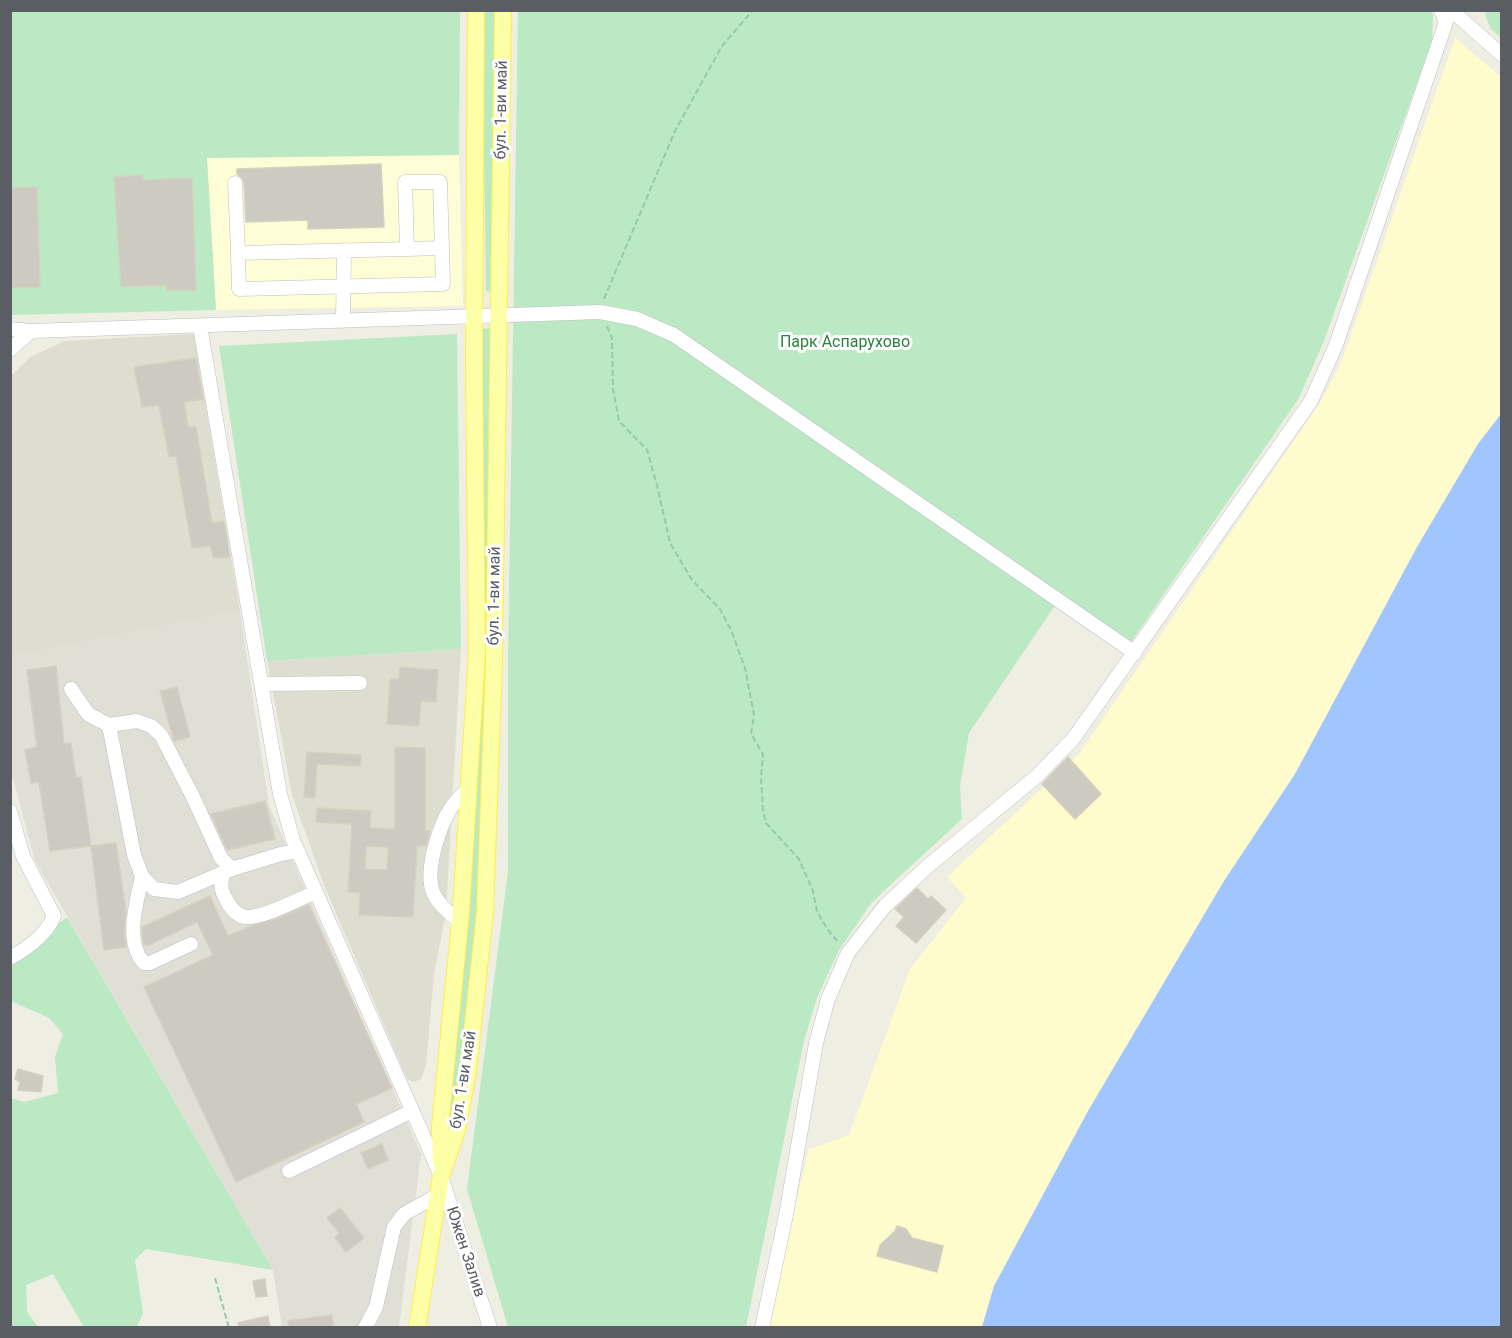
<!DOCTYPE html>
<html>
<head>
<meta charset="utf-8">
<style>
	body { margin:0 }
	#map { position:relative; width:1512px; height:1338px; overflow:hidden; background:#efeee2; font-family:Roboto,sans-serif }
	canvas { display:block }
	.frame { position:absolute; inset:0; border:12px solid #5a5d64; pointer-events:none }
</style>
</head>
<body>
<div id="map">
<canvas width="1512" height="1338"></canvas>
<div class="frame"></div>
</div>
<script>
const context = document.querySelector('canvas').getContext('2d');
context.lineJoin = 'round';
function paint(path, color) {
  context.fillStyle = color;
  context.fill(path, 'evenodd');
}
function stroke(path, color, width, dash) {
  context.strokeStyle = color;
  context.lineWidth = width;
  context.lineCap = dash ? 'butt' : 'round';
  context.setLineDash(dash || []);
  context.stroke(path);
}
function drawText(font, color, halo, rows, align = 'center') {
  context.font = font + ' Roboto,sans-serif';
  context.lineWidth = 6;
  context.setLineDash([]);
  context.textBaseline = 'middle';
  context.strokeStyle = halo;
  context.fillStyle = color;
  for (const [text, x, y, turn = 0] of rows) {
    context.save();
    context.translate(x, y);
    context.rotate((+turn || 0) * Math.PI / 180);
    context.textAlign = isNaN(turn) ? turn : align;
    if (halo) context.strokeText(text, 0, 0);
    context.fillText(text, 0, 0);
    context.restore();
  }
}
paint(new Path2D(`
	M459,155L463,306L216,310L207,158Z`), '#fffdd6');
paint(new Path2D(`
	M240,611L269,806L421,1154L399,1327H282L273,1270L35,861L11,771L10,657Z`), '#dfdfd6');
paint(new Path2D(`
	M194,334L240,611L11,657V376L30,357L65,341Z
	M461,649L446,912L434,975L426,1065L421,1079L414,1082L407,1079L324,885L292,795L267,661Z`), '#deded0');
paint(new Path2D(`
	M10,11H460L459,155L207,158L216,310L11,315Z
	M482,11H499L492,292L486,291Z
	M518,11H1431L1433,14L1432,41L1324,341L1299,398L1131,642L1062,595L969,733L960,786L962,819L872,902L839,950L817,998L804,1041L746,1327H508L467,1189L508,872V657Z
	M1487,11H1501V38L1491,29L1485,15Z
	M498,328L491,799L468,1071L441,1176L467,790L475,329Z
	M457,334L461,649L267,661L219,346Z
	M67,917L273,1270L146,1249L135,1260L143,1313L137,1327H84L53,1274L26,1285L27,1312L38,1327H11V1098L24,1102L58,1093L55,1057L63,1034L49,1018L11,1001V961Z`), '#bbe9c4');
paint(new Path2D(`
	M1455,38L1501,77V414L1478,444L1417,547L1295,774L1224,881L1088,1111L994,1286L982,1327L766,1328L809,1149L849,1135L910,969L966,898L947,877L1079,754L1321,401L1341,363Z`), '#fefccd');
paint(new Path2D(`
	M1501,414V1327H982L994,1286L1088,1111L1224,881L1295,774L1417,547L1478,444Z`), '#a1c5ff');
const building = new Path2D(`
	M381,164L384,227L308,229V220L246,222L244,183L242,178L237,174V169Z
	M143,175V180L192,178L196,290H167L166,285L121,287L114,177Z
	M37,187L40,287L10,288V188Z
	M196,358L203,399L184,402L188,427H196L212,523L224,521L230,557L214,558L210,546L192,548L176,456L169,457L159,405L142,407L134,367Z
	M56,666L64,744L71,743L76,778L81,777L91,846L50,851L39,782L31,783L25,750L37,747L27,670Z
	M400,667L438,670L436,702L421,701L419,726L387,724L390,679H399Z
	M177,687L190,737L174,741L160,691Z
	M395,747L425,748V831H429V835L426,846H417L413,917L359,915L360,893L348,892L352,824L316,822L317,808L371,811L370,828L395,829ZM366,846L388,847L387,870L365,869Z
	M307,752L361,755L360,766L317,764L315,798L304,797Z
	M1068,757L1101,794L1075,819L1042,784Z
	M265,801L275,839L227,850L211,814Z
	M116,843L126,912L124,933L126,947L104,950L91,846Z
	M917,888L928,899L931,896L946,910L916,943L896,926L904,917L895,909Z
	M210,896L228,936L251,926L276,919L309,905L392,1088L356,1104L364,1122L236,1182L144,987L213,955L197,922L149,945H144L142,932V927Z
	M18,1069L43,1076L41,1092L18,1090L20,1082L15,1079Z
	M382,1144L388,1160L368,1169L361,1153Z
	M340,1208L364,1238L346,1252L335,1237L340,1234L327,1218Z
	M897,1226L906,1229L912,1238L943,1246L937,1272L877,1256L880,1245L895,1231Z
	M265,1279L267,1296L256,1297L253,1281Z
	M332,1315L333,1328H289L288,1321Z
	M268,1316L270,1328H239L238,1323Z`);
paint(building, '#cccac1');
stroke(building, '#d4d1bf', 1.5);
const minor = new Path2D(`
	M1451,10L1502,55
	M405,182H440L443,284L239,289L238,253L407,249Z
	M235,183L238,253
	M407,249L442,248
	M343,321L344,250
	M200,326L280,794L293,840L441,1176L490,1328
	M10,329L31,331
	M10,350L31,331L600,312L637,319L674,335L1135,653
	M261,684L360,683
	M71,689L88,714L101,721L109,725L137,721L151,726L161,735L193,797L221,858L232,869
	M109,725L134,855L142,876L154,889L178,892L232,869L281,854L298,851
	M10,811L23,856L54,916C47,934 26,949 10,958
	M223,874C220,886 221,891 227,901C231,909 239,918 248,917C266,917 299,899 316,892
	M142,876C137,902 124,941 144,963H150L191,944
	M460,921C449,914 435,901 432,889C426,868 439,826 451,808C455,801 461,796 467,790
	M289,1171L412,1111
	M365,1328L376,1307L394,1227L404,1214L438,1195
	M762,1328L786,1215L816,1043L828,999L848,953L885,906L928,866L1037,776L1073,739L1311,401L1336,345L1446,22L1441,10`);
const major = new Path2D(`
	M441,1163L440,1127L461,912L477,652L474,359L476,10
	M417,1328L441,1176L457,1130L468,1071L485,912L494,660L503,10`);
stroke(minor, '#bcbec5', 15);
stroke(major, '#ffee4a', 18);
stroke(new Path2D(`
	M604,299L675,131L722,46L753,10
	M607,326L612,338L613,389L619,421L647,450L657,485L670,543L692,580L720,609L731,630L745,668L754,715L751,734L763,754L761,778L763,810L766,823L799,859L813,891L817,912L828,930L838,942
	M215,1278L229,1328`), '#94caad', 2, [6, 3]);
stroke(minor, '#fff', 14);
stroke(major, '#fdffa6', 16);
drawText('16px', '#5a5d64', '#fff', [
	["бул. 1-ви май",502,110,-89],
	["бул. 1-ви май",495,596,-89],
	["бул. 1-ви май",464,1080,-81],
	["Южен Залив",465,1252,72]
]);
drawText('16px', '#2b8240', '#fff', [
	["Парк Аспарухово",845,343]
]);
</script>
</body>
</html>
